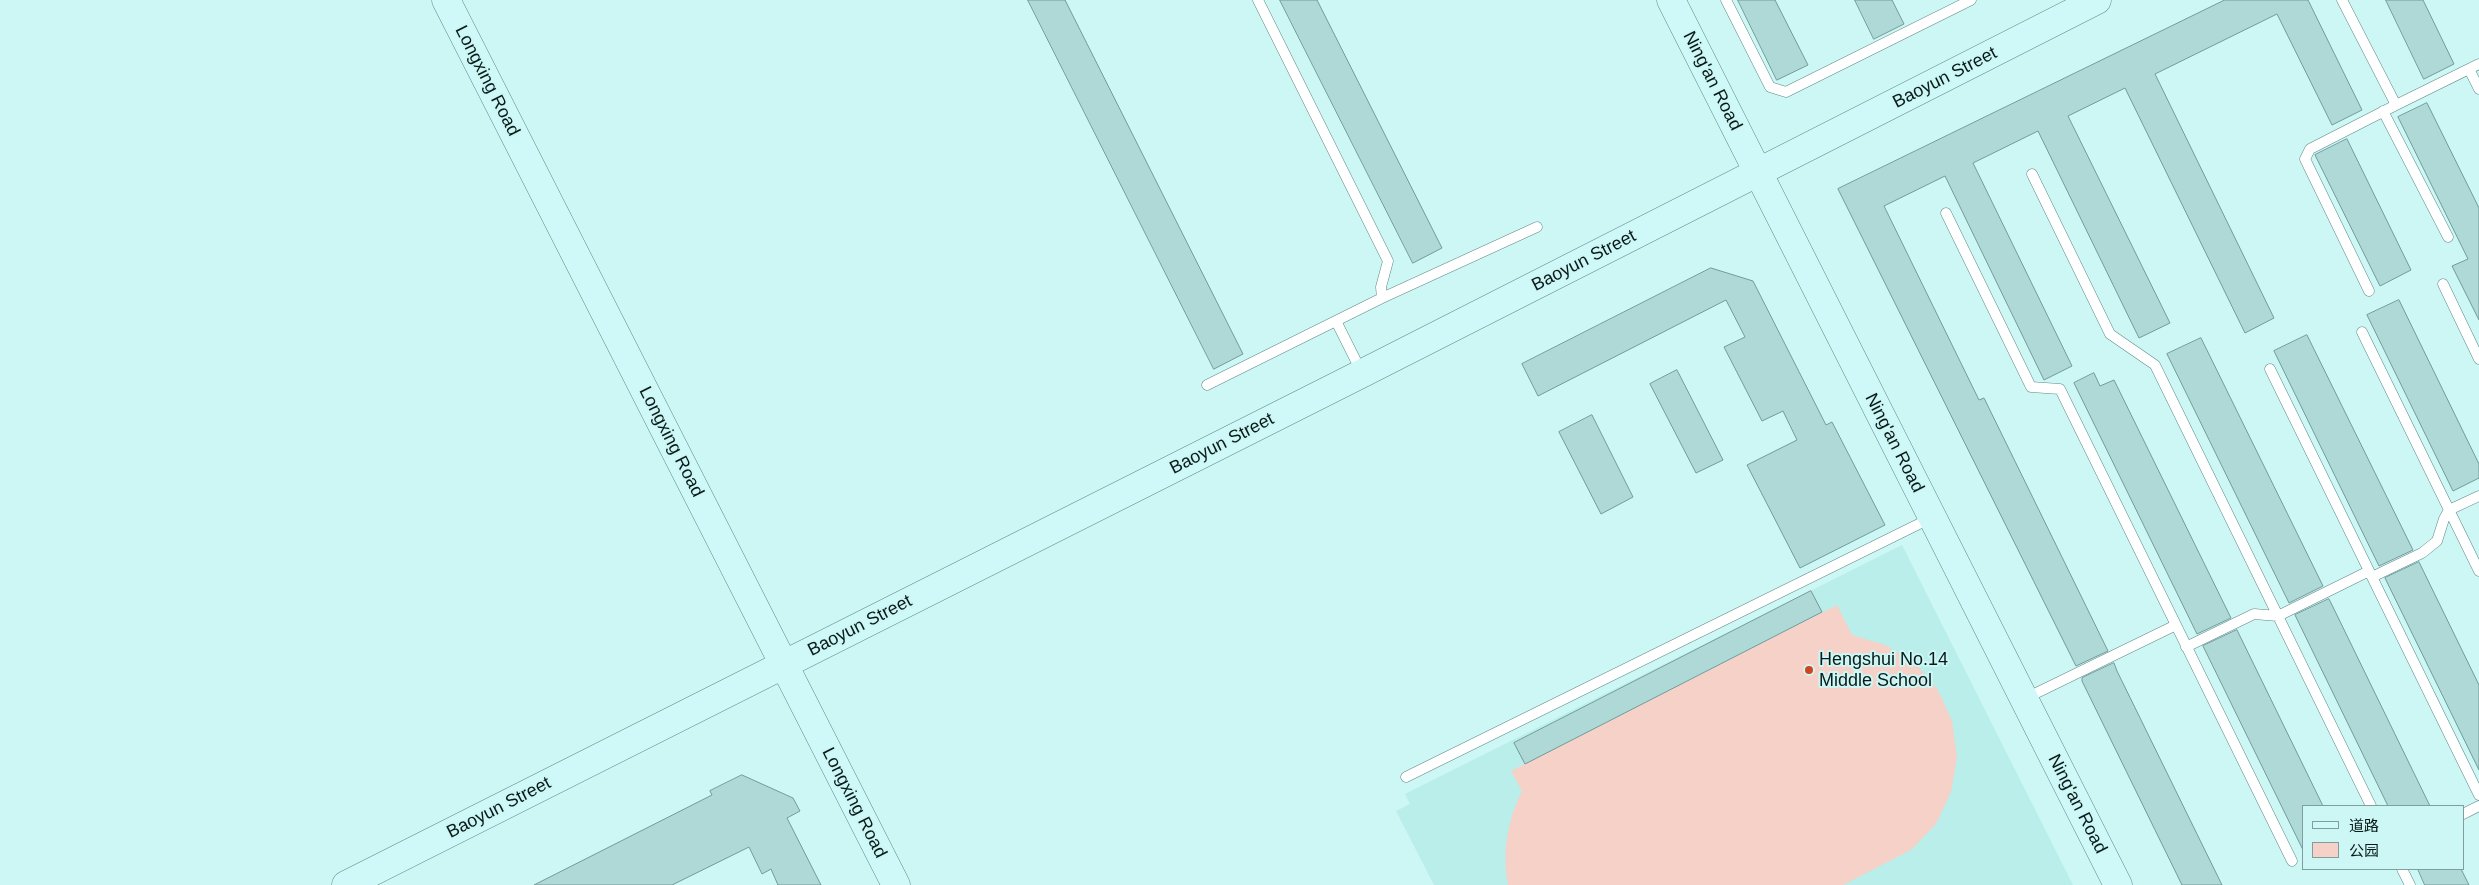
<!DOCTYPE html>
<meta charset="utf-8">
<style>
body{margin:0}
#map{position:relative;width:2479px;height:885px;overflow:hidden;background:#ccf7f5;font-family:Arial,"Noto Sans SC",sans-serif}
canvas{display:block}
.legend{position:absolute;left:2302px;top:805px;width:162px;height:65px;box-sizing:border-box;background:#ccf7f5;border:1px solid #7e9f9d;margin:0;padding:6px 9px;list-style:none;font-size:15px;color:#0a1a1a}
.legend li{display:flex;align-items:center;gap:10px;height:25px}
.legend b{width:25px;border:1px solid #7e9f9d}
</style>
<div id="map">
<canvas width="2479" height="885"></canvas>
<ul class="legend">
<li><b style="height:6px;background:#cff9f8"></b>道路</li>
<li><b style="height:14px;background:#f6d1c7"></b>公园</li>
</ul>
</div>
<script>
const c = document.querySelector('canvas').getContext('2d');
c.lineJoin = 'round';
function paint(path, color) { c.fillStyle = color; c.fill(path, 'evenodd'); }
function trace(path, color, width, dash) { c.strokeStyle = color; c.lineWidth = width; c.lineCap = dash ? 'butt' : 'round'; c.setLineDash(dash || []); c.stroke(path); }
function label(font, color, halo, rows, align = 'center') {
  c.font = font + ' Arial,sans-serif'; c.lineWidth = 4; c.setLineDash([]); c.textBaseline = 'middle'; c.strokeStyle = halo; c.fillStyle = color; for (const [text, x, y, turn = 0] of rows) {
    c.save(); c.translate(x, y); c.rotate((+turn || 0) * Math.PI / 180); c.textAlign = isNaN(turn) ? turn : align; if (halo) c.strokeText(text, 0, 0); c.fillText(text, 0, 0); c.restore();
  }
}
const built = new Path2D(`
 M1902 545 2073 885H1434L1396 811 1410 804 1405 794Z`);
const green = new Path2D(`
 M1837 605 1852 635 1885 645 1915 663 1938 690 1952 721 1957 757 1951 792 1936 824 1911 850 1843 885H1508C1502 851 1507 822 1522 791L1511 771Z`);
const building = new Path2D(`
 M1028 0H1065L1243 354 1214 369Z
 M1280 0H1317L1442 248 1413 263Z
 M1738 0H1775L1808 65 1777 80Z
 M1855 0H1892L1904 24 1874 39Z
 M2225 0H2308L2362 110 2332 125 2277 14 2155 74 2274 318 2245 333 2125 88 2068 116 2170 323 2139 338 2038 131 1973 163 2072 366 2044 380 1945 176 1884 206 1979 400 1984 398 2108 651 2076 666 1838 189Z
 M2386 0H2423L2454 64 2424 79Z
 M2427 103 2479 208V320L2452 266 2468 259 2398 117Z
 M2347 139 2411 270 2380 286 2315 155Z
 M1711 268 1753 281 1826 425 1832 422 1885 525 1800 568 1747 465 1797 440 1783 411 1762 421 1724 347 1745 337 1726 300 1538 396 1522 364Z
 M2399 300 2479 464V478L2453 491 2367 315Z
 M2307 335 2413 550 2379 566 2274 351Z
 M2201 338 2323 586 2289 603 2167 354Z
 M1677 370 1723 460 1696 473 1650 384Z
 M2094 373 2100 386 2114 380 2231 618 2197 634 2074 383Z
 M1592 415 1633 497 1601 514 1559 432Z
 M2419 562 2479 685V770L2385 578Z
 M1811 591 1822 612 1525 764 1514 743Z
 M2329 599 2332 605 2430 806H2388L2295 615Z
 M2237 630 2323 806H2303V850L2203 646Z
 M2114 663 2117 671 2222 885H2182L2082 681V678Z
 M742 775 793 798 800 811 787 818 821 885H778L771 869 762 874 749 847 672 885H534L712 795 710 791Z
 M2418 869H2461L2469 885H2425Z`);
const lane = new Path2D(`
 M1258 0 1388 261 1381 287 1382 298
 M1726 0 1770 87 1786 92 1971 0
 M2342 0 2396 105 2310 149 2305 159 2369 291
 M2469 69 2479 89
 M2396 105 2479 64
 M2383 111 2448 237
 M2032 174 2110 334 2155 365 2371 806
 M1946 213 2031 387 2060 389 2292 861
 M2443 284 2479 359
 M1336 321 1361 371
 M2362 332 2479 571
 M2270 369 2479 795
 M1207 385 1382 298 1537 227
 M2372 577 2422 553 2437 541 2444 519 2449 510 2479 496
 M2186 647 2254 614 2278 616 2369 571
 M2024 699 2176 625
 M1406 777 1931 518
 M2463 814 2479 806
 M2402 869 2410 885`);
const secondary = new Path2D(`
 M446 0 896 885
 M1671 0 2118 885
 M346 885 1357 376 2097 0`);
const markers = [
 [1809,670,5,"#cf4521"]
];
const streetNames = [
 ["Baoyun Street",1945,78,-27],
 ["Longxing Road",487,81,63],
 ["Ning'an Road",1712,81,63],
 ["Baoyun Street",1584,261,-27],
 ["Longxing Road",671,442,63],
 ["Ning'an Road",1894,443,63],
 ["Baoyun Street",1222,444,-27],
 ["Baoyun Street",860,626,-27],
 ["Longxing Road",854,803,63],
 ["Ning'an Road",2077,804,63],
 ["Baoyun Street",499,808,-27]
];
const poiNames = [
 ["Hengshui No.14",1819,660],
 ["Middle School",1819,681]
];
paint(built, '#b9eeeb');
paint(green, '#f6d1c7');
paint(building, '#afd9d7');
trace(building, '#729a98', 1);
trace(lane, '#618987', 11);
trace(secondary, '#618987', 29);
trace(lane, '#fff', 10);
trace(secondary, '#cff9f8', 28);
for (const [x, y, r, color] of markers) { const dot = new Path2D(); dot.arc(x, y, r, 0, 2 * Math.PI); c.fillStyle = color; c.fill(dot); trace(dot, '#ccf7f5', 2); }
label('18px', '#0a1a1a', '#ccf7f5', streetNames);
label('18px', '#0a1a1a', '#ccf7f5', poiNames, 'left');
</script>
